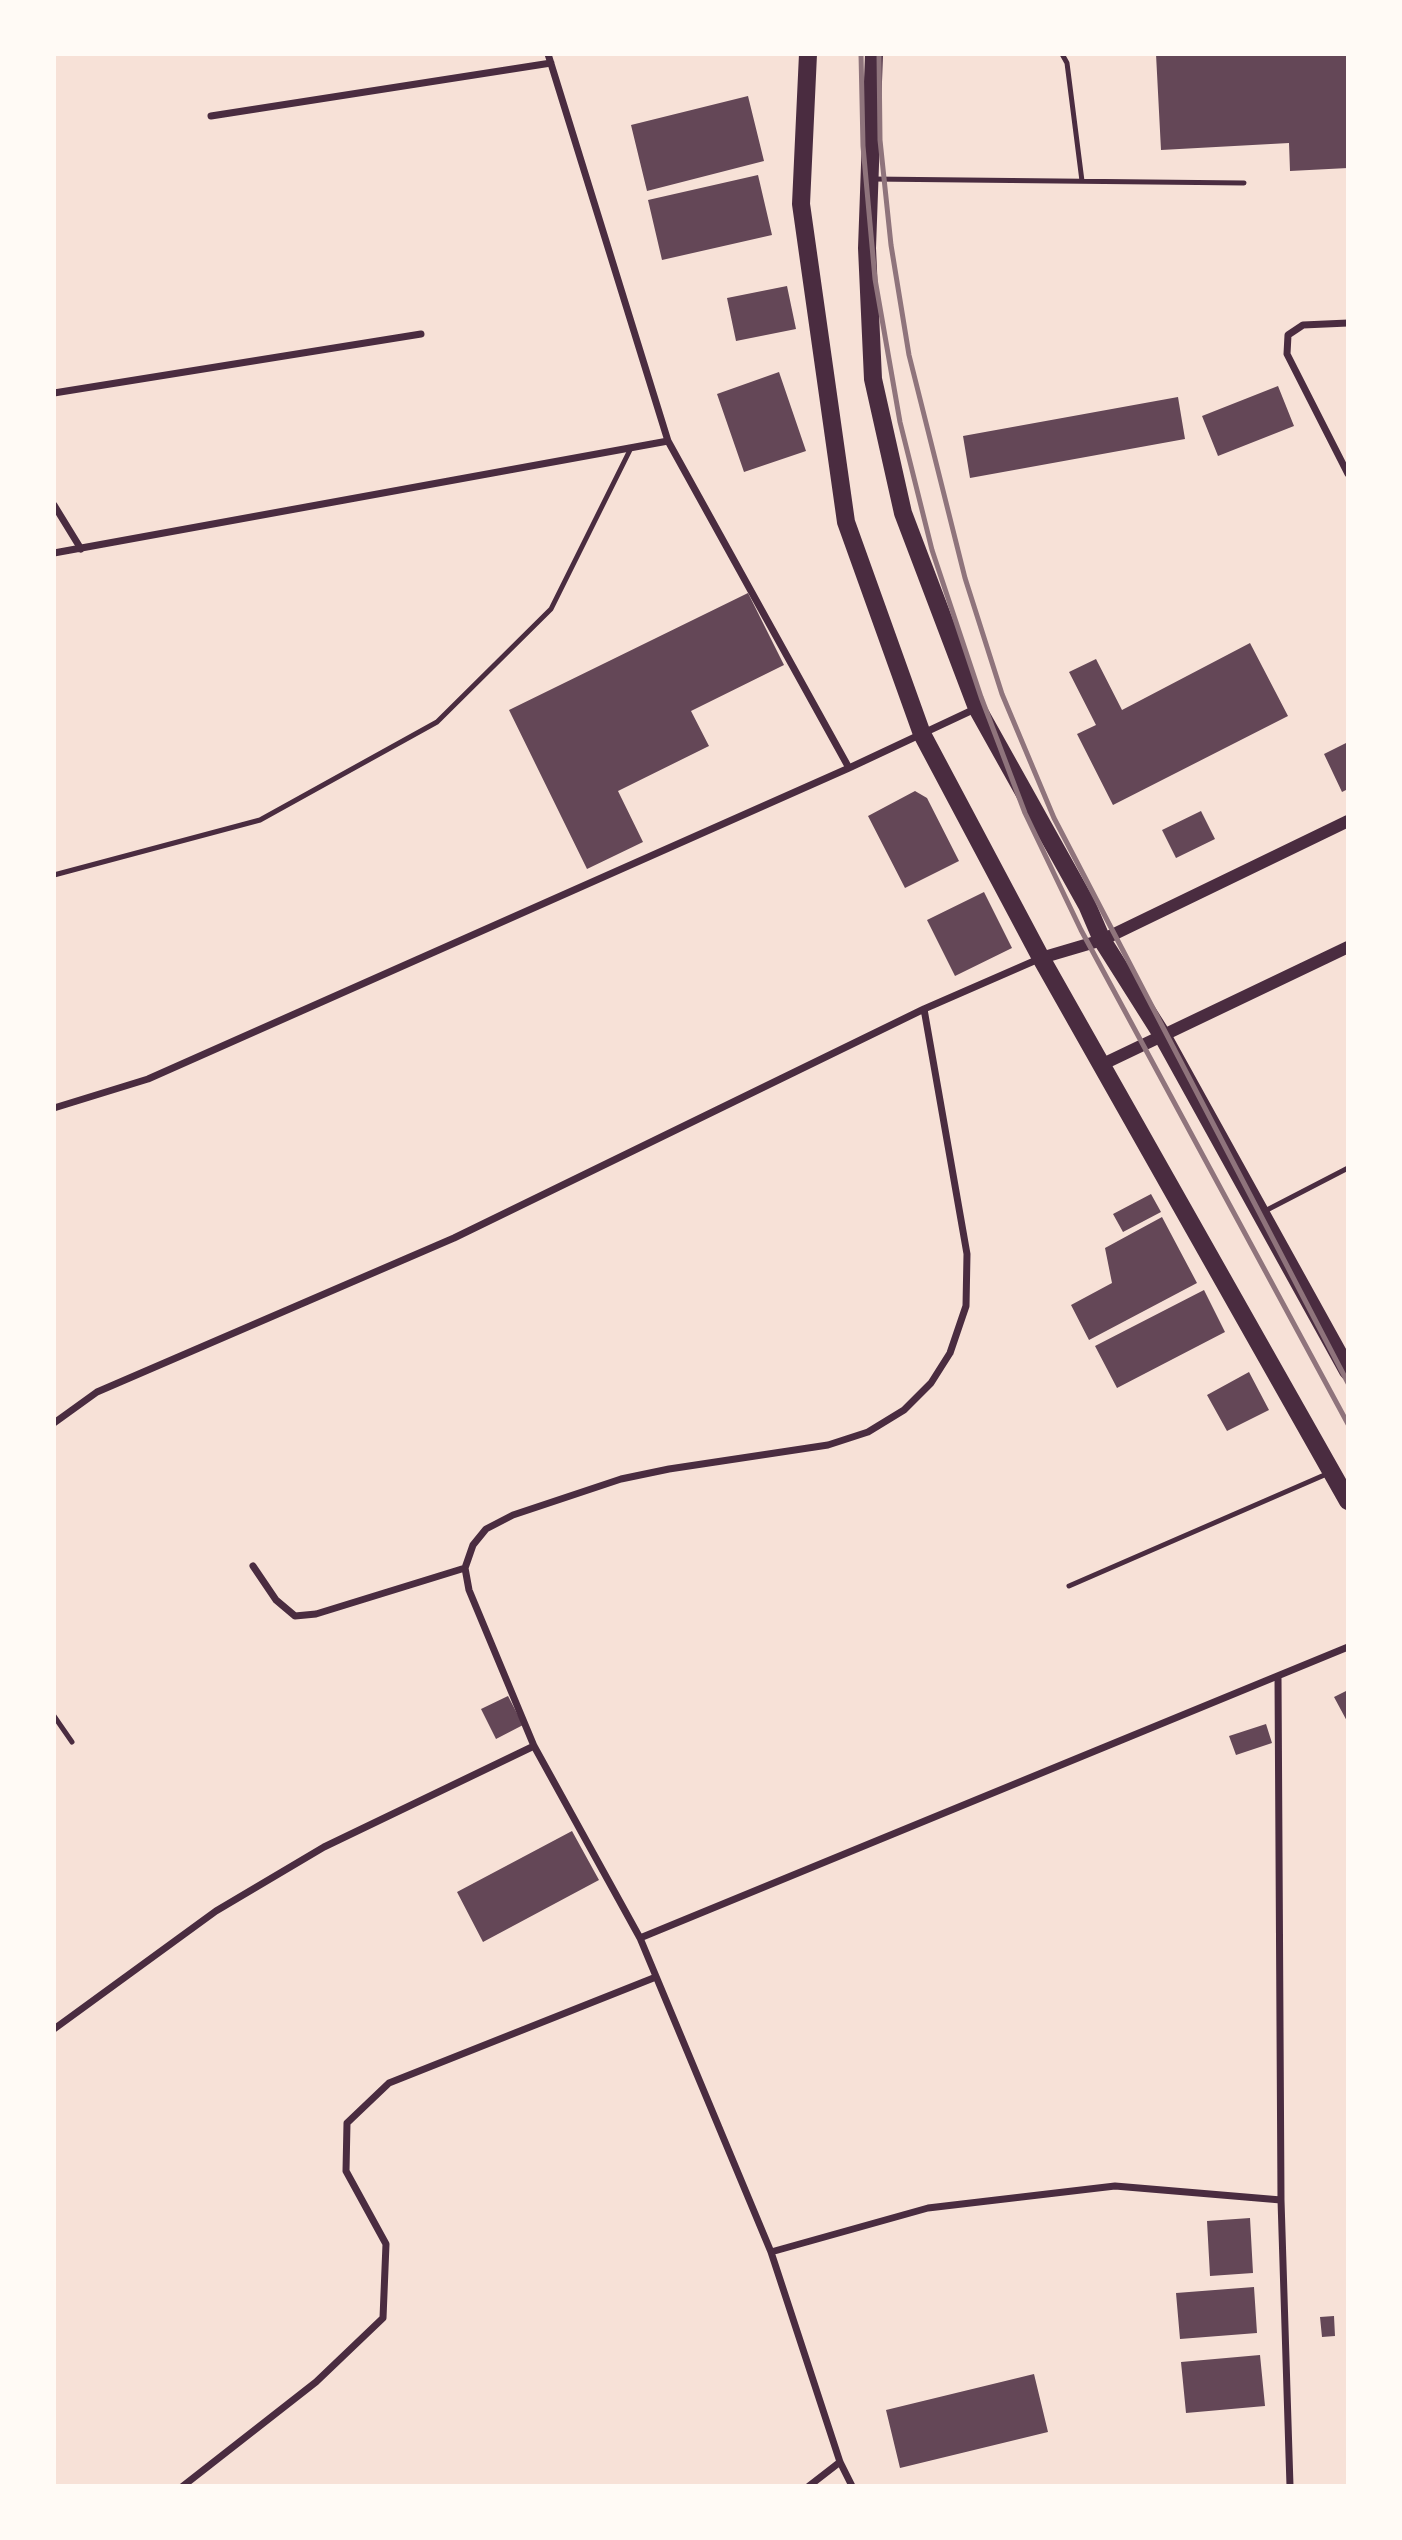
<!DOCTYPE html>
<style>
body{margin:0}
#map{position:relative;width:1402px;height:2540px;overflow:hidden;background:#f7e1d7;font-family:"Varela Round",sans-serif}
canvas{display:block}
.frame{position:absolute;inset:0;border:56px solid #fffaf5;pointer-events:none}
</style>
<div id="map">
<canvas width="1402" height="2540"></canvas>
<div class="frame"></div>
</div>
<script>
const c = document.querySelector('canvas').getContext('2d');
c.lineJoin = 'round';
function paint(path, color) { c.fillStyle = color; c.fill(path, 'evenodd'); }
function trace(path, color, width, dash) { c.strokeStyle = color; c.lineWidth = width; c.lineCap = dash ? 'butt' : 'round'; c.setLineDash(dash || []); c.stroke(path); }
const building = new Path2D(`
 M1156 54H1348V168L1290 171 1289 143 1161 150Z
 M748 96 764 161 647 191 631 125Z
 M758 175 772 235 662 260 648 200Z
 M787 286 796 329 736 341 727 298Z
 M779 372 806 451 744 472 717 394Z
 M1278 386 1294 426 1218 456 1202 416Z
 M1178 397 1185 439 970 478 963 436Z
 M748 593 784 665 691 711 709 746 618 791 643 842 587 869 509 710Z
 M1250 643 1288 716 1113 805 1077 734 1096 725 1069 672 1096 659 1122 710Z
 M1348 742V789L1342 792 1324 754Z
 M915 791 927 798 959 861 905 888 868 816Z
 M1201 811 1215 839 1176 858 1162 830Z
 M984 892 1012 948 955 976 927 920Z
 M1151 1194 1161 1212 1123 1232 1113 1214Z
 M1162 1217 1197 1283 1089 1340 1071 1305 1112 1283 1105 1248Z
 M1204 1290 1225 1332 1117 1388 1095 1346Z
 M1249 1372 1269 1410 1227 1431 1207 1395Z
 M1348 1690V1723L1334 1697Z
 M508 1696 523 1725 496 1739 481 1709Z
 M1266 1724 1272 1743 1236 1755 1229 1736Z
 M572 1831 599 1880 483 1942 457 1892Z
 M1250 2218 1253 2273 1210 2276 1207 2221Z
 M1254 2287 1257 2333 1180 2339 1176 2293Z
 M1334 2316 1335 2336 1322 2337 1320 2317Z
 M1260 2355 1265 2406 1186 2413 1181 2362Z
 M1034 2374 1048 2432 900 2468 886 2410Z`);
const service = new Path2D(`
 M1062 54 1067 63 1082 181
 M872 179 1244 183
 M54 875 260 820 437 722 551 609 631 448
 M1263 1212 1348 1168
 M1069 1586 1329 1473
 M54 1716 72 1742`);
const minor = new Path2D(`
 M548 54 668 441 849 768
 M211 116 551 63
 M1348 323 1303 325 1288 335 1287 354 1348 474
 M54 393 421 334
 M54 505 81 549
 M54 553 668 441
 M54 1108 148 1079 849 768 977 708
 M54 1423 97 1392 454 1238 924 1009 1041 958
 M253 1566 276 1600 295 1616 316 1614 465 1568
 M1278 1677 1281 2200 1290 2486
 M640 1938 1348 1647
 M54 2029 216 1911 324 1847 534 1746
 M771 2252 928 2208 1115 2186 1281 2200
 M183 2486 316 2382 383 2318 386 2244 346 2171 347 2123 389 2083 656 1977
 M809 2486 840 2462
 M852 2486 840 2462 771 2252 640 1938 534 1746 469 1590 465 1568 473 1545 486 1529 513 1515 621 1479 669 1469 828 1445 868 1432 904 1410 931 1383 950 1353 966 1306 967 1254 924 1009`);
const tertiary = new Path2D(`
 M1041 958 1102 940 1348 821
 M1101 1065 1348 947`);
const primary = new Path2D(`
 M808 54 801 204 846 522 922 734 1041 958 1348 1501
 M874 54 867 248 873 379 903 513 977 708 1087 905 1102 940 1162 1035 1348 1371`);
const rail = new Path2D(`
 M861 54 863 146 875 279 900 422 932 550 981 697 1025 813 1081 930 1348 1424
 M879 54 880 140 891 245 909 355 965 578 1002 694 1054 818 1348 1383`);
paint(building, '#644757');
trace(service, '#4a2c40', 5);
trace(minor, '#4a2c40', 7);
trace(tertiary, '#4a2c40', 12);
trace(primary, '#4a2c40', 18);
trace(rail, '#8f747c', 5);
</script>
